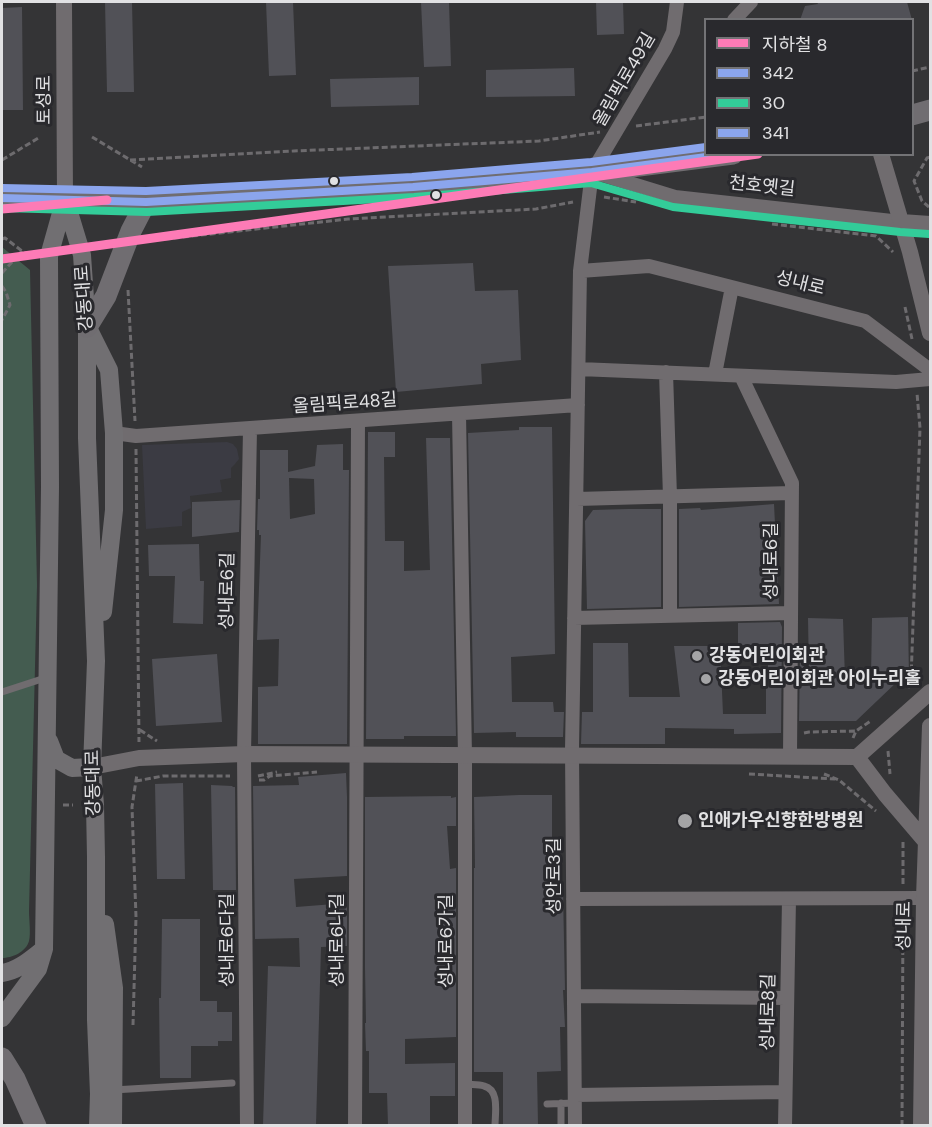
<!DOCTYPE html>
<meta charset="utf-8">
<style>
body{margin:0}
#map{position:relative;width:932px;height:1127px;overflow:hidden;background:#343436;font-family:"DM Sans","Noto Sans KR",sans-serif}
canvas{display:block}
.frame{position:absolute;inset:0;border:3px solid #e1e1e3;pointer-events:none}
.legend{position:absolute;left:704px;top:18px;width:210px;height:138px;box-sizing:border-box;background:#29292d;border:2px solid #737376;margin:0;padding:8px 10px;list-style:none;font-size:18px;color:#e1e1e3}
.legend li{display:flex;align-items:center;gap:12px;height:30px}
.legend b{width:30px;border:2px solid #737376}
</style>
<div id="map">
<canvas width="932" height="1127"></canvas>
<div class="frame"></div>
<ul class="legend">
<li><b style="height:8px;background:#fd7bb6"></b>지하철 8</li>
<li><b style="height:8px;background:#8ba5ed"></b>342</li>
<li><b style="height:8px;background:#3c9"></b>30</li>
<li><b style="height:8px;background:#8ba5ed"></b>341</li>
</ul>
</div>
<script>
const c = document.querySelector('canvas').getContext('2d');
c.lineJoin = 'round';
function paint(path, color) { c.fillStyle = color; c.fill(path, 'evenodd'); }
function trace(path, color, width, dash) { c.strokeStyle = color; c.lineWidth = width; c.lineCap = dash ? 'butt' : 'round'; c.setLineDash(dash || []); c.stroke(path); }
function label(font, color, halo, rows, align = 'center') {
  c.font = font + ' "DM Sans","Noto Sans KR",sans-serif'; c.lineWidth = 6; c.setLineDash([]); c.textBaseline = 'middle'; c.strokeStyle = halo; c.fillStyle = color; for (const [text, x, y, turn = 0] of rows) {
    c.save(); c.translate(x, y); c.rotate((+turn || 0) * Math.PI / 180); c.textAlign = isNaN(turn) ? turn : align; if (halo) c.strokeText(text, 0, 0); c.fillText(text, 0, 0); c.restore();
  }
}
const built = new Path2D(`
 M227 442 233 444 237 449 239 459 235 464 231 468V478L220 480 222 492 190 496 191 508 182 512V526L146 529 142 445Z`);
const green = new Path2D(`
 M2 247 30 270 37 585 29 911C29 919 31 934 29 941 26 952 12 958 2 958Z`);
const building = new Path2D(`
 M105 2H132L134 92H107Z
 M266 2H293L296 75 269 76Z
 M421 2H449L451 66 424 67Z
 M596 2H623L624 34 597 35Z
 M817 2H907L912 20H800L805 6 818 4Z
 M22 7 23 110H2V8Z
 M574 68 575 96 486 97V70Z
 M419 77V105L331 107 330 79Z
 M473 263 475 291 518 290 521 360 481 364 482 384 396 392 388 266Z
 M519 427H552L555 654 511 657 512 702H553L554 712H564L563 737H516V732L474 733 468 433 519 430Z
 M368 432H395V457H384L385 541H404V571L430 570 426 438H450L456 736H404V739H366Z
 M343 444V470H349L347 744H258V687L278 686 279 639 257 640 261 535H259V530H257L258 499H260V450H288V472L315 466 317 445ZM289 478 314 479 315 514 290 519Z
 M240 500 239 532 192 537V502Z
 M774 504 779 604 679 607V509L700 508 701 510Z
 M628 509H661V607L587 609 585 521 593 510Z
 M199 544 200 581H204L203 624 173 623 175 576H149L148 545Z
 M908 617 909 679H900L856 721H799L800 659 809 675 808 618 843 619 845 679 871 677 872 618Z
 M780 622 782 627 781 733 734 734V729L665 728V744H581L582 712H593V643H628L629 697H680L674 646H720L723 714H766V679H768V645H738V623Z
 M217 654 222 722 156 726 152 659Z
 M346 773 347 797V876L294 879 296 907 347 903V946L321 947 316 1125H263L268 966 300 967 299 938 255 939 253 786 299 785 298 777Z
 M183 783 185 879H157L155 784Z
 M211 785 232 786 233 787H235L236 890H213Z
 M519 795H552V893L563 892 565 990H563L565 1027H560L561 1071 537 1072 538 1125H503V1072H474V868H475L474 797Z
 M451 796V798L456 797V826H447L450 869 456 868V1037L405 1039V1064L455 1063V1096H430V1125H388L387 1093H369V1051H366L365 1023H366L365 968V797Z
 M162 919H200V1001H217V1012H232V1041H218V1046H191V1078H160L159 998H161Z`);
const path = new Path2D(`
 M912 71 930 67
 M636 126 706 117
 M92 137 142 167
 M2 160 40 137
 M130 160 294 151 539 141 600 132
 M604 197 636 202
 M929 207 922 201 914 181 927 158 930 157
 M772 224 876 236 893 252
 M2 239 5 238 22 251 32 256
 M147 241 348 219 536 209 573 202
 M2 273 22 251
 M2 286 6 292 10 305 2 320
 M128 290 135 421
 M905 307 912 339
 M136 449 139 742
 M908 688 911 680 920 428 917 393
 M140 730 157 741
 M804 733 809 732 856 731
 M853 738 856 731 872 720
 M888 751 890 774
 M749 774 835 779
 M824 774 839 780 876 811
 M258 776 277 772
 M259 780H264L270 776 317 772
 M136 781 163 776H230
 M63 805H73
 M903 884V839
 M133 1025 136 917 132 807 137 774
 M902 1126 903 911`);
const service = new Path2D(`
 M2 692 45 678
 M464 1084C471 1085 478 1084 484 1086 500 1090 495 1113 495 1126
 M113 1090 232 1083
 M561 1103V1126
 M547 1104 575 1103`);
const minor = new Path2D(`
 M734 20 751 2
 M600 174 675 197 901 222
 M580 271 649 266 865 321 930 370
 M579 369 896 382 930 379
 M666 372 670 497V616
 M715 374 732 287
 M741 376 792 483 790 757
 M459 414 465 756V1126
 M114 433 136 436 578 405
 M577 499 791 493
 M574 618 791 613
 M573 899 924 898
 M574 996 787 998
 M575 1095 785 1092
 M247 1126 244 754 250 429
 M355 1126 358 421
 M575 1126 572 750 580 271 592 172 665 49 673 32 677 2
 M785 1126 789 899`);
const tertiary = new Path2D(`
 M64 2 65 199
 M881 154 910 252 930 333
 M901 222 930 224
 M857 757 885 794 926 842
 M92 767 139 758 244 754 857 757 930 692
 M921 1126 924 898 930 726`);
const secondary = new Path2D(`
 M65 199 82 255 87 327V438L96 661 92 767 95 805 96 857V1020L99 1094 98 1126
 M89 330 109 370 114 433V510L103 612
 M49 741 56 759 72 768 92 767
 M105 924 114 988 113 1126
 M2 973C18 971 31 959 44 949
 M2 1018 38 969 44 949 50 487 49 256 65 199`);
const primary = new Path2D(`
 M912 115 930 110
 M2 198 146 202 413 187 592 172 733 154
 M87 327 106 296 131 231 146 202
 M2 1058 15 1079 36 1126`);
const bus1 = new Path2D(`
 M2 198 146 202 413 187 592 172 729 154`);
const bus2 = new Path2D(`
 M2 208 147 212 414 197 591 183 673 207 900 232 929 234`);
const bus3 = new Path2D(`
 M2 188 146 191 412 177 591 162 706 147`);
const metro1 = new Path2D(`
 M2 209 107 200
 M2 259 758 154`);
const markers = [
 [334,181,5,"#e1e1e3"],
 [436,195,5,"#e1e1e3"],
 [697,656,6,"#a4a4a6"],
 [706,679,6,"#a4a4a6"],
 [685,821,8,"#a4a4a6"]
];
const streetNames = [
 ["올림픽로49길",625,80,-60],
 ["토성로",45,100,-90],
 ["천호옛길",762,187,6],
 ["성내로",800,284,14],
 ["강동대로",85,298,-94],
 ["올림픽로48길",345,404,-4],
 ["성내로6길",772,561,-90],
 ["성내로6길",228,591,-89],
 ["강동대로",94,783,-91],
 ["성안로3길",555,876,-90],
 ["성내로",905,926,-89],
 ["성내로6다길",228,940,-90],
 ["성내로6나길",338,940,-90],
 ["성내로6가길",447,941,-90],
 ["성내로8길",769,1012,-89]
];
const poiNames = [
 ["강동어린이회관",709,656],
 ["강동어린이회관 아이누리홀",718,679],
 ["인애가우신향한방병원",698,821]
];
paint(built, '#3b3b43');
paint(green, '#445c50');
paint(building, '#515157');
trace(path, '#6d6b6e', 3, [6, 3]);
trace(service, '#706c6f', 7);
trace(minor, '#706c6f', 14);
trace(tertiary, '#706c6f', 16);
trace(secondary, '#716f72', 18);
trace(primary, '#706d71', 21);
trace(bus1, '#8ba5ed', 8);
trace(bus2, '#3c9', 8);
trace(bus3, '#8ba5ed', 8);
trace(metro1, '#fd7bb6', 9);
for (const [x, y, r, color] of markers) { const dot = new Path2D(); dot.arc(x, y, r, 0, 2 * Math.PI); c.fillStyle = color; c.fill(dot); trace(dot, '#29292d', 2); }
label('18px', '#e1e1e3', '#29292d', streetNames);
label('bold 18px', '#e1e1e3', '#29292d', poiNames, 'left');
</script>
